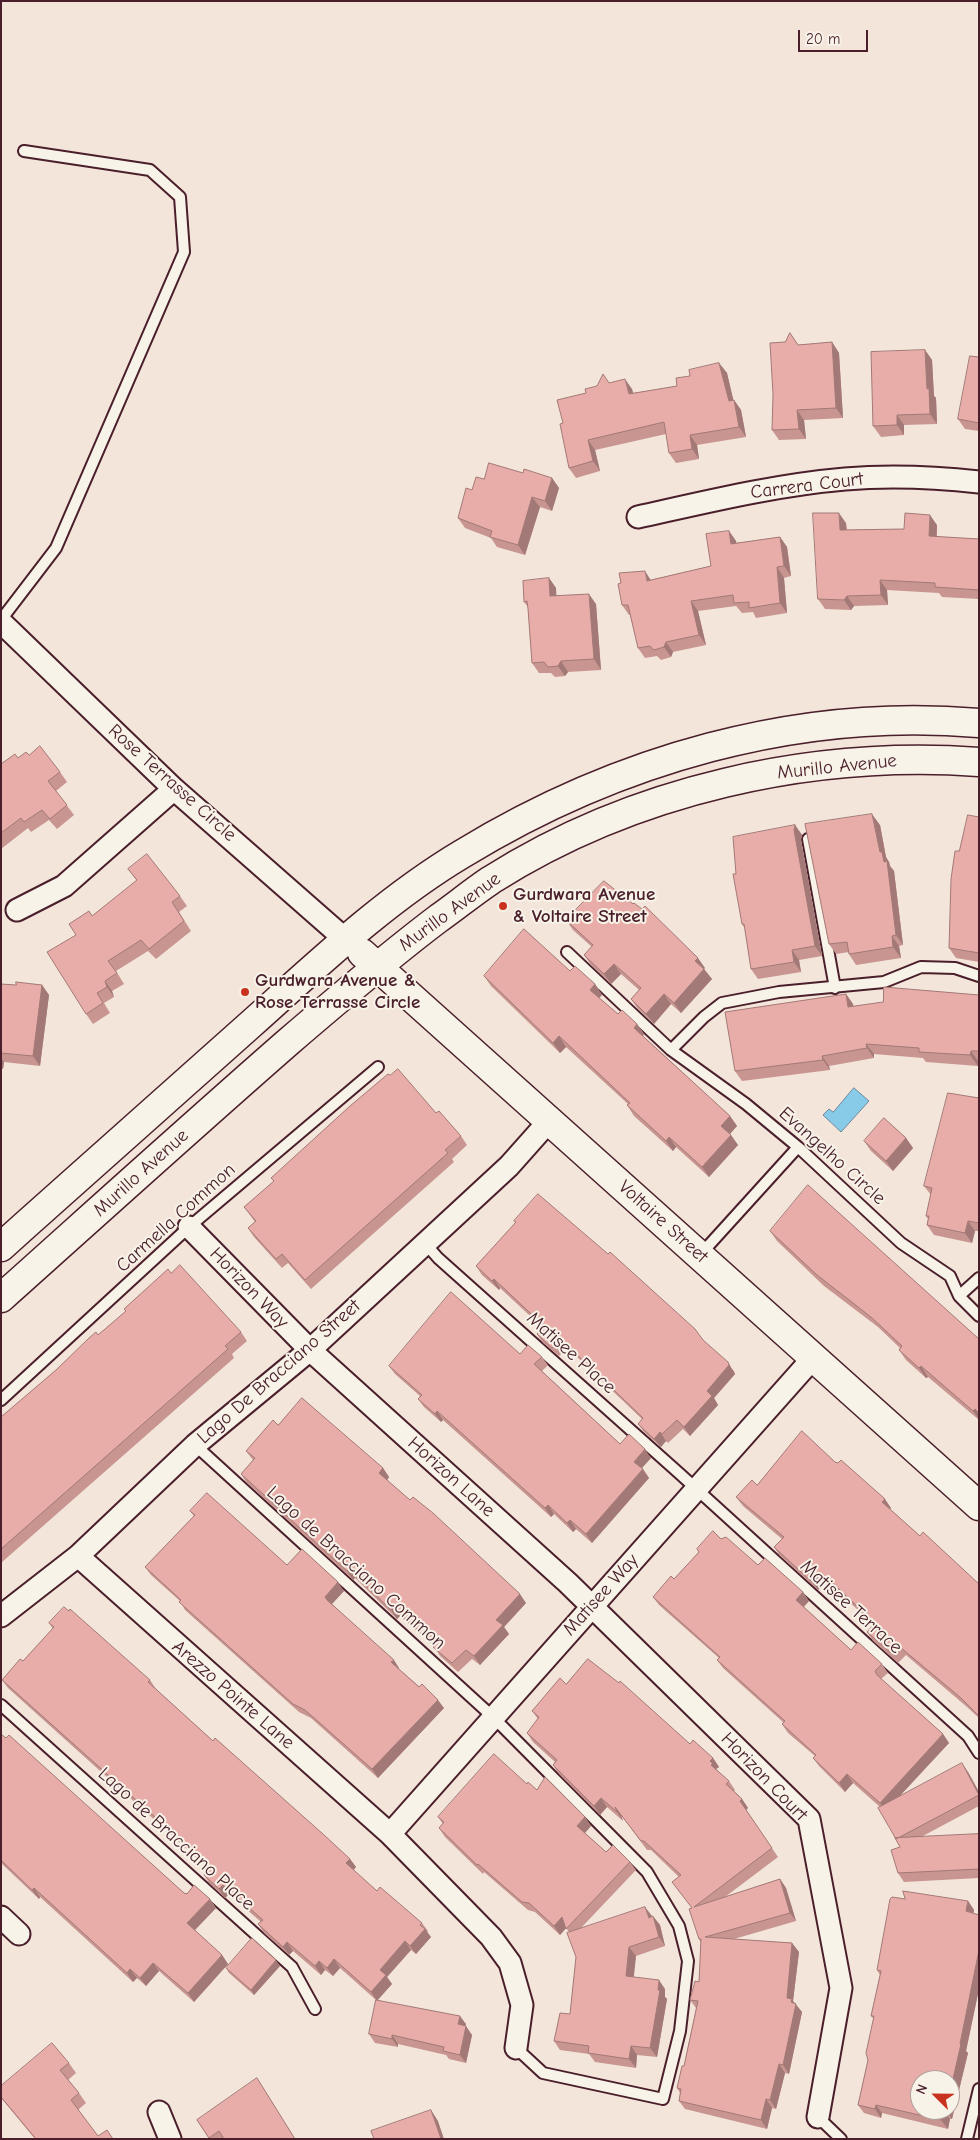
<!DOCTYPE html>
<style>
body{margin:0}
#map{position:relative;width:980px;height:2140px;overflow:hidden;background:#f4e5db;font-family:"Comic Neue",sans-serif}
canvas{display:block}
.frame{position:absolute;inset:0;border:2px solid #4a1f2b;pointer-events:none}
.north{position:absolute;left:910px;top:2070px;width:50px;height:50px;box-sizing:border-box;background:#f7f3e8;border:1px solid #b29e9c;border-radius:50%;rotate:293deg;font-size:14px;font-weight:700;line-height:20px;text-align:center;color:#4a1f2b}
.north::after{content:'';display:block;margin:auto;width:18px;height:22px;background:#c8321e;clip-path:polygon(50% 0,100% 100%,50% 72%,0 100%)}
.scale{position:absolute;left:798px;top:30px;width:70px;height:22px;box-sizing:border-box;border:2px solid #4a1f2b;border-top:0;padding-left:6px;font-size:15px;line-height:18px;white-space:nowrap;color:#4a1f2b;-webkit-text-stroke:4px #f7f3e8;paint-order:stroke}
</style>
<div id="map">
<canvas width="980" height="2140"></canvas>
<div class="frame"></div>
<div class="north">N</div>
<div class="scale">20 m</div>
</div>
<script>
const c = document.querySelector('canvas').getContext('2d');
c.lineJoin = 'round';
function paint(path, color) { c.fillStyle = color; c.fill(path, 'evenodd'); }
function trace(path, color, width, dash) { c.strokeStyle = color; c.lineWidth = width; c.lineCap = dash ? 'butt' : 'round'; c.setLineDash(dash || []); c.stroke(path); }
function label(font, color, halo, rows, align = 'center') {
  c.font = font + ' "Comic Neue",sans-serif'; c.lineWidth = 4; c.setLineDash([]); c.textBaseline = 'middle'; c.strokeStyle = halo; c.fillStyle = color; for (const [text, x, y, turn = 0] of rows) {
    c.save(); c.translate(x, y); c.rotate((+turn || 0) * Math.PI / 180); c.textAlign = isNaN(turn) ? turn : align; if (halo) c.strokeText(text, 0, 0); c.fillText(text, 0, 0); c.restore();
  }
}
const water = new Path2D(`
 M854 1088 869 1101 841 1132 823 1115 829 1109 833 1112Z`);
const lane = new Path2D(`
 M1 620 56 548 184 252 180 197 150 170 24 151
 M808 839 835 988
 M567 952 671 1050 746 1104 798 1147 901 1243 950 1276 959 1296 979 1316
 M671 1050 704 1017 722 1003 779 992 884 982 921 967 955 968 979 976
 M424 1242 438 1258 680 1474 968 1736 979 1753
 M700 1255 798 1147
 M959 1296 979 1278
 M1 1400 189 1227 378 1067
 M195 1445 493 1717 647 1872 679 1926 688 1961 680 2031 663 2099 543 2073 516 2048
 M1 1705 292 1967 315 2009
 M818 2117 841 2139
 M967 2139 979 2089`);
const street = new Path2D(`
 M638 517C706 502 775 485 845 479 890 475 934 477 979 482
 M1 622 174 789 346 940
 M17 910 64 886 174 789
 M189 1227 310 1350 568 1583 809 1819 841 1988 818 2117
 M78 1556 390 1834 491 1937 510 1963 522 2005 516 2048
 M1 1616 78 1556 195 1445 310 1350 509 1166 549 1121
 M390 1834 813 1358
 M1 1917 19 1934
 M159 2112 170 2139`);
const secondary = new Path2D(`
 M362 953 979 1506
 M1 1247C84 1172 168 1098 251 1024 318 964 385 900 462 854 616 760 798 707 979 723
 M1 1298C96 1213 191 1127 287 1043 337 1000 386 958 439 918 456 906 473 892 491 880 633 790 811 750 979 762`);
const wall = new Path2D(`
 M832 342 839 353 843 418 804 420 806 439 779 440 772 430 798 345Z
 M925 350 932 360 934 396 936 398 937 424 904 425V435L881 437 873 426Z
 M979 357V431L965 429 958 419Z
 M719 363 727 373 733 400H734L741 410 746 437 697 445 699 459 676 463 669 453 666 434 595 450 600 471 576 478 569 468 563 423 586 393 609 383 632 389 633 393 677 386 690 376Z
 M523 473 552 478 559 488 552 511 540 507 525 555 497 547 491 538 465 528 458 518 472 490 484 479Z
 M846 523 847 530 904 529 937 525V537L979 539V599L942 597 939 593 887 590 888 605 854 606 851 610 825 609 818 599Z
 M729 531 736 541V543L780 537 787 547 791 576 784 578 787 613 756 618 753 612 742 613 736 606 698 611 706 645 673 652 671 657 661 660 657 656 645 658 638 648 630 615H629L622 605 621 583 650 580 711 566Z
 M549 578 556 588V596L596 604 601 670 568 672 565 676 555 677 551 673H539L532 663 528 607 524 602Z
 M29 755 60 772 67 782 56 791 74 815 57 829 49 820 31 832 28 828 1 849V764Z
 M979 817V962L956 958 949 948 959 851Z
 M795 825 802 835 801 840 822 956 799 960 801 972 758 979 751 969 745 929 742 924 736 874Z
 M880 825 886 857 889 862 890 866 894 871 903 945 899 946 901 958 856 965 849 954V952L836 954 829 944Z
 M128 869 180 896 187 906 179 912 191 931 156 959 148 951 116 971 124 984 112 991 114 997 104 1003 110 1013 93 1024 86 1014 76 935 92 916 137 881Z
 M566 920 705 968 704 969 712 979 681 1013 671 1004 654 1024 638 1009 631 999 639 990 621 974 611 984 591 965 584 955 592 947 573 930Z
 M570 971 595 984 602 995 599 998 618 1014 637 1024 644 1034 643 1036 730 1116 737 1126 730 1134 738 1145 709 1177 676 1147 673 1151 634 1116 627 1105 628 1104 566 1047 560 1053 491 986 484 976Z
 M1 984 16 985H42L49 995 40 1066 4 1062 3 1069H1Z
 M846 994 853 1004V1006L979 995V1061H978V1066L926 1062 923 1058 874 1054V1058L829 1066 830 1070 742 1081 735 1071Z
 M979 1098V1231H975L972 1243 934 1235 927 1225 928 1219 926 1216 931 1195 924 1186Z
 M436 1113 461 1136 467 1145 452 1159 454 1162 311 1289 288 1263 282 1268 254 1237 248 1228 255 1222 244 1207 273 1182Z
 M906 1138 913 1148 893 1171 871 1151 864 1141Z
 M514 1221 703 1340 734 1371 735 1374 714 1398 718 1405 690 1436 683 1429 668 1443 666 1441 661 1447 644 1432 638 1424 642 1419 576 1356 566 1350 559 1356 543 1343 537 1334 543 1328 500 1288 499 1290 482 1275 476 1266 516 1223Z
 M770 1231 979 1339V1420L928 1377 926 1378 906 1360 899 1350 900 1348 878 1327 824 1286 777 1241Z
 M171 1273 241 1332 247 1341 232 1354 234 1358 1 1563V1417Z
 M520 1354 542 1357 548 1365 542 1371 620 1444 651 1458 642 1468 649 1478 592 1543 576 1529 573 1532 554 1514 551 1517 443 1420 441 1422 424 1407 418 1399 420 1396 395 1374 389 1366Z
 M278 1425 383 1468 389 1477 387 1480 526 1603 504 1627 509 1634 480 1665 472 1659 458 1672 440 1656 434 1646 400 1616 397 1619 355 1578 353 1580 247 1483 241 1474 253 1460 246 1451Z
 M835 1462 891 1508 890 1509 920 1536 979 1584V1718L967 1707 906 1655 898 1663 873 1641 867 1632 874 1625 829 1583 826 1582 818 1590 780 1556 774 1547 782 1539 743 1506 736 1497 757 1485Z
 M190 1511 287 1565 344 1591 332 1604 399 1668V1669L444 1708 378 1778 311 1718 299 1712 185 1610 180 1601 151 1575 145 1567 194 1516Z
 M721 1539 758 1565 803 1592 809 1601 804 1607 851 1650 882 1664 888 1673 881 1679 943 1734 949 1743 899 1796 968 1772 979 1792V1806L921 1837 979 1834V1878L904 1882 898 1873 900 1847 880 1807 853 1783 845 1792 819 1766 813 1758 815 1756 788 1733 782 1724 784 1723 723 1668 717 1660 719 1658 659 1605 653 1597 674 1579 699 1552 697 1549Z
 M49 1623 150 1680 156 1689 213 1741 350 1859 356 1867 353 1870 377 1891 422 1923 428 1931 427 1932 431 1937 416 1954 411 1950 387 1977 392 1984 377 2000 466 2024 465 2026 472 2035 466 2063 449 2059 446 2055 398 2044V2047L375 2043 369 2034 376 2000 340 1968 333 1976 325 1970 321 1975 293 1951 289 1955 264 1933 258 1924 261 1922 229 1894 225 1898 210 1884 204 1875 209 1869 8 1688 2 1680 23 1661 53 1629Z
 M566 1684 690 1744 713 1758 719 1767 716 1769 729 1781 735 1790 734 1791 742 1799 748 1808 746 1810 778 1857 725 1897 780 1879 786 1888 796 1921 734 1939 792 1943 799 1952 793 2001 802 2012 789 2074 785 2073 776 2109 772 2108 767 2129 685 2109 679 2101 680 2093 677 2088 684 2066 696 2008 690 2000 699 1982 701 1943 699 1939 692 1908 672 1882 679 1877 651 1850H647L621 1815 623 1821 607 1807 600 1815 559 1774 553 1765 555 1762 533 1742 527 1733 538 1719 532 1711Z
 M1 1734 184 1893 210 1899 216 1908 195 1930 222 1955 228 1964 194 2002 159 1971 146 1986 137 1978 133 1982 40 1897 39 1899 1 1863Z
 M527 1784 585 1817 591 1826 585 1833 606 1852 630 1862 636 1870 581 1928 652 1916 660 1925 665 1946 636 1956 633 1977 665 1989V1997L667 1999 657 2057 637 2055 636 2068 595 2062 589 2054 560 2050 554 2041 570 2014 576 1957 569 1932 566 1928 560 1935 535 1912 528 1910 484 1872 483 1874 445 1837 439 1828 443 1824 438 1817Z
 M905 1899 968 1901 974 1910 973 1913 979 1915V1989L966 2051 968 2053 952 2119H950L948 2129 882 2113 881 2118 864 2113 858 2105 868 2060 874 2019 871 2016 880 1975 877 1970Z
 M280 1966 254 1995 229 1973 226 1968Z
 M69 2063 76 2073 68 2080 79 2093 86 2103 78 2110 98 2136 113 2139H35L1 2098V2086Z
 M264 2089 295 2139H209L197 2120Z`);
const shadedWall = new Path2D(`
 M832 342 839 353 843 418 836 408Z
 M925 350 932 360 934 396 936 398 937 424 930 414 927 389Z
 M719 363 727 373 736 411 729 401Z
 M625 379 632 389 636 404 629 394Z
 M734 400 741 410 746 437 739 427Z
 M797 410 804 420 806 439 799 429Z
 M897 415 904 425V435L897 425Z
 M690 435 697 445 699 459 692 449Z
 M588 440 595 450 600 471 593 461Z
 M552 478 559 488 552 511 545 501Z
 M532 497 540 507 525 555 518 545Z
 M839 513 846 523 847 540 840 530Z
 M930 515 937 525 936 546 929 536Z
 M729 531 736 541 738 554 731 544Z
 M780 537 787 547 791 576 784 566Z
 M777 567 784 578 787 613 780 603Z
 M645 571 652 582 647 581Z
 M549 578 556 588 557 606 550 596Z
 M880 580 887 590 888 605 881 595Z
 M589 594 596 604 601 670 594 659Z
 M847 596 854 606 851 610 844 600Z
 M691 601 698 611 706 645 699 635Z
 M666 642 673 652 671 657 664 647Z
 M561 661 568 672 565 676 558 666Z
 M872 814 880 825 886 857 889 862 890 866 894 871 903 945 896 935 884 862 880 852Z
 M795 825 802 835 801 840 822 956 815 946 794 830Z
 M892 936 899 946 901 958 893 947Z
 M792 950 799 960 801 972 794 962Z
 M698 958 705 968 702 971 695 961Z
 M614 964 621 974 611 984 604 974Z
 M704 969 712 979 681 1013 674 1003Z
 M105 981 112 991 114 997 107 987Z
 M595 984 602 995 597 1000 590 990Z
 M42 985 49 995 40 1066 33 1056Z
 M664 994 671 1004 654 1024 646 1014Z
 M846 994 853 1004 855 1017 848 1007Z
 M637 1024 644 1034 641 1039 634 1028Z
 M559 1036 566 1047 560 1053 553 1043Z
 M866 1044 874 1054V1058L867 1048Z
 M971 1051 978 1061V1066L970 1055Z
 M822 1056 829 1066 830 1070 823 1060Z
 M1 1058 4 1062 3 1069 1 1066Z
 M730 1116 737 1126 728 1136 721 1126Z
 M731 1135 738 1145 709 1177 702 1167Z
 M669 1137 676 1147 673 1151 666 1141Z
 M906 1138 913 1148 893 1171 886 1161Z
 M968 1221 975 1231 972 1243 965 1233Z
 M494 1279 500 1288 499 1290 492 1281Z
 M728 1362 735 1374 714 1398 718 1405 690 1436 684 1427 707 1391Z
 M921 1366 928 1377 926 1378 919 1368Z
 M975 1409 979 1414V1419L973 1411Z
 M437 1411 443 1420 441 1422 435 1414Z
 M660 1432 666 1441 661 1447 654 1439Z
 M645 1449 651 1458 640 1470 634 1462Z
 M383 1468 389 1477 386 1482 379 1473Z
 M643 1469 649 1478 592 1543 586 1534Z
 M885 1499 891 1508 888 1511 882 1502Z
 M548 1505 554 1514 551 1517 545 1508Z
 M570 1520 576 1529 573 1532 567 1523Z
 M349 1569 355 1578 353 1580 347 1571Z
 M820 1573 826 1582 818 1590 812 1582Z
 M338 1582 344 1591 331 1605 325 1597Z
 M803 1592 809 1601 802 1608 796 1600Z
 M520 1594 526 1603 504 1627 509 1634 480 1665 474 1656 496 1620Z
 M393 1607 400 1616 397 1619 391 1610Z
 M394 1660 399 1668 397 1671 391 1662Z
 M438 1700 444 1708 378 1778 372 1769Z
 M943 1734 949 1743 886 1811 880 1803Z
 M713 1758 719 1767 716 1769 719 1773 711 1765 710 1761Z
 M962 1763 968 1772 979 1792V1795Z
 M847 1774 853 1783 845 1792 839 1783Z
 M601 1798 607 1807 600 1815 594 1806Z
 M742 1799 748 1808 746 1810 778 1857 740 1801Z
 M615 1807 621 1815 623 1821 617 1812Z
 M585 1817 591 1826 583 1835 577 1826Z
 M350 1859 356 1867 352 1872 346 1863Z
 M780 1879 786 1888 796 1921 790 1913Z
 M223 1885 229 1894 225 1898 219 1889Z
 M34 1888 40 1897 39 1899 32 1890Z
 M210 1899 216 1908 193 1932 187 1923Z
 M968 1901 974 1910 972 1920 966 1911Z
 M645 1907 652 1916 649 1918Z
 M653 1916 660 1925 665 1946 659 1937Z
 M562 1917 568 1926 560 1935 554 1926Z
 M425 1929 431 1937 416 1954 410 1946Z
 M405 1941 411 1950 387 1977 392 1984 377 2001 371 1992 380 1970Z
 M287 1942 293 1951 289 1955 283 1947Z
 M792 1943 799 1952 793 2001 802 2012 789 2074 783 2065 787 1998Z
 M629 1947 636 1956 633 1985 626 1976Z
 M979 1950V1989L966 2051 968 2053 952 2119 946 2110H950V2092Z
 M222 1955 228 1964 194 2002 188 1993Z
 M334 1959 340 1968 333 1976 327 1968Z
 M276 1960 280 1966 254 1995 251 1990Z
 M319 1961 325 1970 321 1975 315 1966Z
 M153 1963 159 1971 146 1986 140 1978Z
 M130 1969 137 1978 133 1982 127 1973Z
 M659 1980 665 1989V1997L667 1999 657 2057 650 2048Z
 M460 2016 466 2024 464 2033 458 2024Z
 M466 2026 472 2035 466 2063 460 2055Z
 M392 2035 398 2044V2047L392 2039Z
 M631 2046 637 2055 636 2068 629 2059Z
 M779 2064 785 2073 776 2109 770 2100Z
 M766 2099 772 2108 767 2129 761 2120Z
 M876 2105 882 2113 881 2118 875 2109Z
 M431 2110 438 2121 444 2139H441Z
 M944 2110 950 2119 948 2129 941 2120Z`);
const building = new Path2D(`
 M790 333 798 345 832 342 836 408 797 410 799 429 772 430 773 394 770 343 785 342Z
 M925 350 927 389 929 388 930 414 897 415V425L873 426 871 352Z
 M970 356 979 357V423L958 419Z
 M719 363 729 401 734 400 739 427 690 435 692 449 669 453 664 422 588 440 593 461 569 468 560 424 563 423 557 400 586 393 585 389 597 386 603 374 609 383 625 379 629 394 677 386 676 378 690 376 689 370Z
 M489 463 523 473 524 469 552 478 545 501 532 497 518 545 490 537 492 531 458 518 466 488 472 490 476 477 484 479Z
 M813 513H839L840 530 904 529 905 513 930 515 929 536 979 539V590L935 587V583L880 580 881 595 847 596 844 600 818 599Z
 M729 531 731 544 780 537 784 566 777 567 780 603 749 608V602L734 603 733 595 691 601 699 635 666 642 664 647 654 650 650 646 638 648 628 605H622L618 584 621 583 619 573 645 571 647 581 711 566 706 534Z
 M549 578 550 596 589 594 594 659 561 661 558 666 548 667 544 662 532 663 528 609 527 601 524 602 523 581Z
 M40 746 60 772 48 781 67 805 50 819 42 810 24 822 21 818 1 833V764L15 754 18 758 26 752 29 755Z
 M872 814 880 852H882L884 862 887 861 896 935 892 936 893 947 849 954 847 942 829 944 805 824Z
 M968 815 979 817V953L949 948 951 879 955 851H959Z
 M795 825 794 830 815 946 792 950 794 962 751 969 744 924H742L733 874H736L733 837Z
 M147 854 180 896 172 902 184 921 149 949 141 940 108 961 117 973 105 981 107 987 97 993 103 1003 86 1014 47 952 76 935 69 924 89 911 92 916 137 880 128 869Z
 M604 881 633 904 634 903 642 909 645 906 698 958 695 961 704 969 674 1003 664 994 646 1014 631 999 641 988 614 964 604 974 584 955 593 945 566 920Z
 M524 929 570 971 575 966 595 984 590 990 618 1014 622 1010 637 1024 634 1028 730 1116 721 1126 731 1135 702 1167 669 1137 666 1141 627 1105 630 1103 559 1036 553 1043 484 976Z
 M16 982 42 985 33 1056 1 1053V984L16 985Z
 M884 987 979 995V1051H971L970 1055 919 1052V1048L866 1044 867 1048 822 1056 823 1060 735 1071 725 1012 846 994 848 1007 883 1002Z
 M398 1069 436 1113 439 1111 461 1136 445 1150 448 1153 305 1280 282 1254 276 1259 248 1228 256 1221 244 1207 274 1181 271 1178 350 1106 388 1074 390 1075Z
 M948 1093 979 1098V1223L968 1221 965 1233 927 1225 929 1216H926L932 1188 924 1186Z
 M884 1118 906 1138 886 1161 864 1141Z
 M808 1185 979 1339V1413L975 1409 973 1411 921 1366 919 1368 899 1350 902 1346 871 1317 817 1275 770 1231Z
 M538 1194 608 1254 610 1252 695 1329 703 1340 728 1362 729 1365 707 1391 712 1396 684 1427 677 1420 662 1434 660 1432 654 1439 638 1424 643 1418 570 1348 560 1341 552 1348 537 1334 544 1326 494 1279 492 1281 476 1266 516 1222 514 1221Z
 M180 1265 241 1332 225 1346 228 1349 1 1549V1417L56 1370 89 1338 96 1332 98 1335 126 1311 124 1309 168 1269 171 1273Z
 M451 1292 520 1354 528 1345 542 1357 534 1364 620 1444 629 1434 645 1449 634 1462 643 1469 586 1534 570 1520 567 1523 548 1505 545 1508 437 1411 435 1414 418 1399 422 1395 389 1366Z
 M302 1398 383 1468 379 1473 410 1500 413 1497 433 1513 520 1594 496 1620 503 1625 474 1656 466 1650 452 1663 433 1647 435 1645 393 1607 391 1610 349 1569 347 1571 241 1474 255 1458 246 1451 273 1420 278 1425Z
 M802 1431 835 1462 838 1463 841 1460 885 1499 882 1502 920 1536 923 1532 979 1584V1716L961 1698 900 1647 892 1654 867 1632 875 1623 823 1574 820 1573 812 1582 774 1547 784 1537 736 1497 752 1480 757 1485Z
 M207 1493 287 1565 302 1549 338 1582 325 1597 327 1600 394 1660 391 1662 419 1687 422 1684 438 1700 372 1769 305 1710 293 1704 179 1602 181 1600 145 1567 195 1515 190 1511Z
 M713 1531 721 1539 726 1537 758 1565 765 1558 803 1592 796 1600 851 1650 858 1642 882 1664 875 1671 877 1675 943 1734 880 1803 847 1774 839 1783 813 1758 816 1755 782 1724 785 1721 717 1660 720 1657 653 1597 671 1576 674 1579 699 1552 697 1549Z
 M64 1607 69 1611 70 1609 150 1680 148 1682 213 1741 215 1738 323 1834 350 1859 346 1863 377 1891 380 1887 422 1923 420 1925 425 1929 410 1946 405 1941 380 1970 386 1975 371 1992 334 1959 327 1968 319 1961 315 1966 287 1942 283 1947 258 1924 263 1920 223 1885 219 1889 204 1875 211 1867 2 1680 20 1659 23 1661 54 1627 49 1623Z
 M588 1659 619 1683 620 1681 690 1744 693 1740 713 1758 710 1761 713 1764 711 1765 729 1781 726 1784 742 1799 740 1801 772 1848 694 1907 780 1879 790 1913 705 1937 792 1943 787 1998 792 1999 791 2002 796 2004 783 2065 779 2064 770 2100 766 2099 761 2120 679 2101 681 2089 677 2088 682 2066H684L698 2001 690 2000 695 1981 699 1982 701 1939H699L689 1909 692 1908 672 1882 681 1875 644 1841H641L615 1807 617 1812 601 1798 594 1806 553 1765 557 1760 527 1733 539 1717 532 1711 560 1678 566 1684Z
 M1 1734 6 1738 9 1735 184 1893 187 1894 194 1885 210 1899 187 1923 222 1955 188 1993 153 1963 140 1978 130 1969 127 1973 34 1888 32 1890 1 1860Z
 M494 1754 527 1784 528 1782 537 1790 545 1777 585 1817 577 1826 606 1852 613 1845 630 1862 566 1929 562 1917 554 1926 529 1903 522 1902 478 1864 477 1865 439 1828 444 1822 438 1817Z
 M962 1763 979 1795 896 1839 878 1808Z
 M979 1834V1869L898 1873 891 1850 900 1847 895 1838Z
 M903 1891 968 1901 966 1911 979 1915V1950L960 2044H961L950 2092V2080H920V2110H944L941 2120 876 2105 875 2109 858 2105 868 2060 866 2053 874 2016H871L881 1971 877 1970 890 1899 892 1897 905 1899Z
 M645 1907 649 1918 653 1916 659 1937 629 1947 626 1976 659 1980 658 1990H660L650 2048 631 2046 629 2059 588 2053 589 2046 554 2041 560 2013 570 2014 576 1957 567 1933Z
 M252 1938 276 1960 251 1990 226 1968Z
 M376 2000 460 2016 458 2024 466 2026 460 2055 443 2051 444 2047 392 2035V2039L369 2034Z
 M52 2043 69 2063 60 2070 79 2093 71 2100 98 2136 107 2130 113 2139H36L1 2097V2086Z
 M257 2078 295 2139H224L219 2131 209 2138 197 2120Z
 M431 2110 441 2139H374L371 2131Z`);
const markers = [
 [503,906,5,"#c8321e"],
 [245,992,5,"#c8321e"]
];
const streetNames = [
 ["Carrera Court",807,486,-7],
 ["Murillo Avenue",837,767,-6],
 ["Rose Terrasse Circle",172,783,42],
 ["Murillo Avenue",450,912,-36],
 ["Evangelho Circle",832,1156,42],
 ["Murillo Avenue",141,1173,-42],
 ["Carmella Common",176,1218,-42],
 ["Voltaire Street",663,1222,42],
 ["Horizon Way",249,1288,46],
 ["Matisee Place",571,1353,42],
 ["Lago De Bracciano Street",279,1372,-41],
 ["Horizon Lane",451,1477,42],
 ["Lago de Bracciano Common",356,1568,42],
 ["Matisee Way",601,1595,-48],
 ["Matisee Terrace",851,1607,42],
 ["Arezzo Pointe Lane",233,1695,41],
 ["Horizon Court",764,1777,46],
 ["Lago de Bracciano Place",176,1839,42]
];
const poiNames = [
 ["Gurdwara Avenue",513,895],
 ["& Voltaire Street",513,917],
 ["Gurdwara Avenue &",255,981],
 ["Rose Terrasse Circle",255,1003]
];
paint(water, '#87cbe8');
trace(water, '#6f869c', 1);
trace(lane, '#4a1f2b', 14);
trace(street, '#4a1f2b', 25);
trace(secondary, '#4a1f2b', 31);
trace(lane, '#f7f3e8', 10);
trace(street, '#f7f3e8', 21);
trace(secondary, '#f7f3e8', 28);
paint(wall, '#c89591');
paint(shadedWall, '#a27976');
paint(building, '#e8ada9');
trace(building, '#a27976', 1);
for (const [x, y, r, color] of markers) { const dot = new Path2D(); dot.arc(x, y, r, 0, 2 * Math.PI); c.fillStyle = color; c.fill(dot); trace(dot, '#f7f3e8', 2); }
label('19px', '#4a1f2b', '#f7f3e8', streetNames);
label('bold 19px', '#4a1f2b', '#f7f3e8', poiNames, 'left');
</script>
